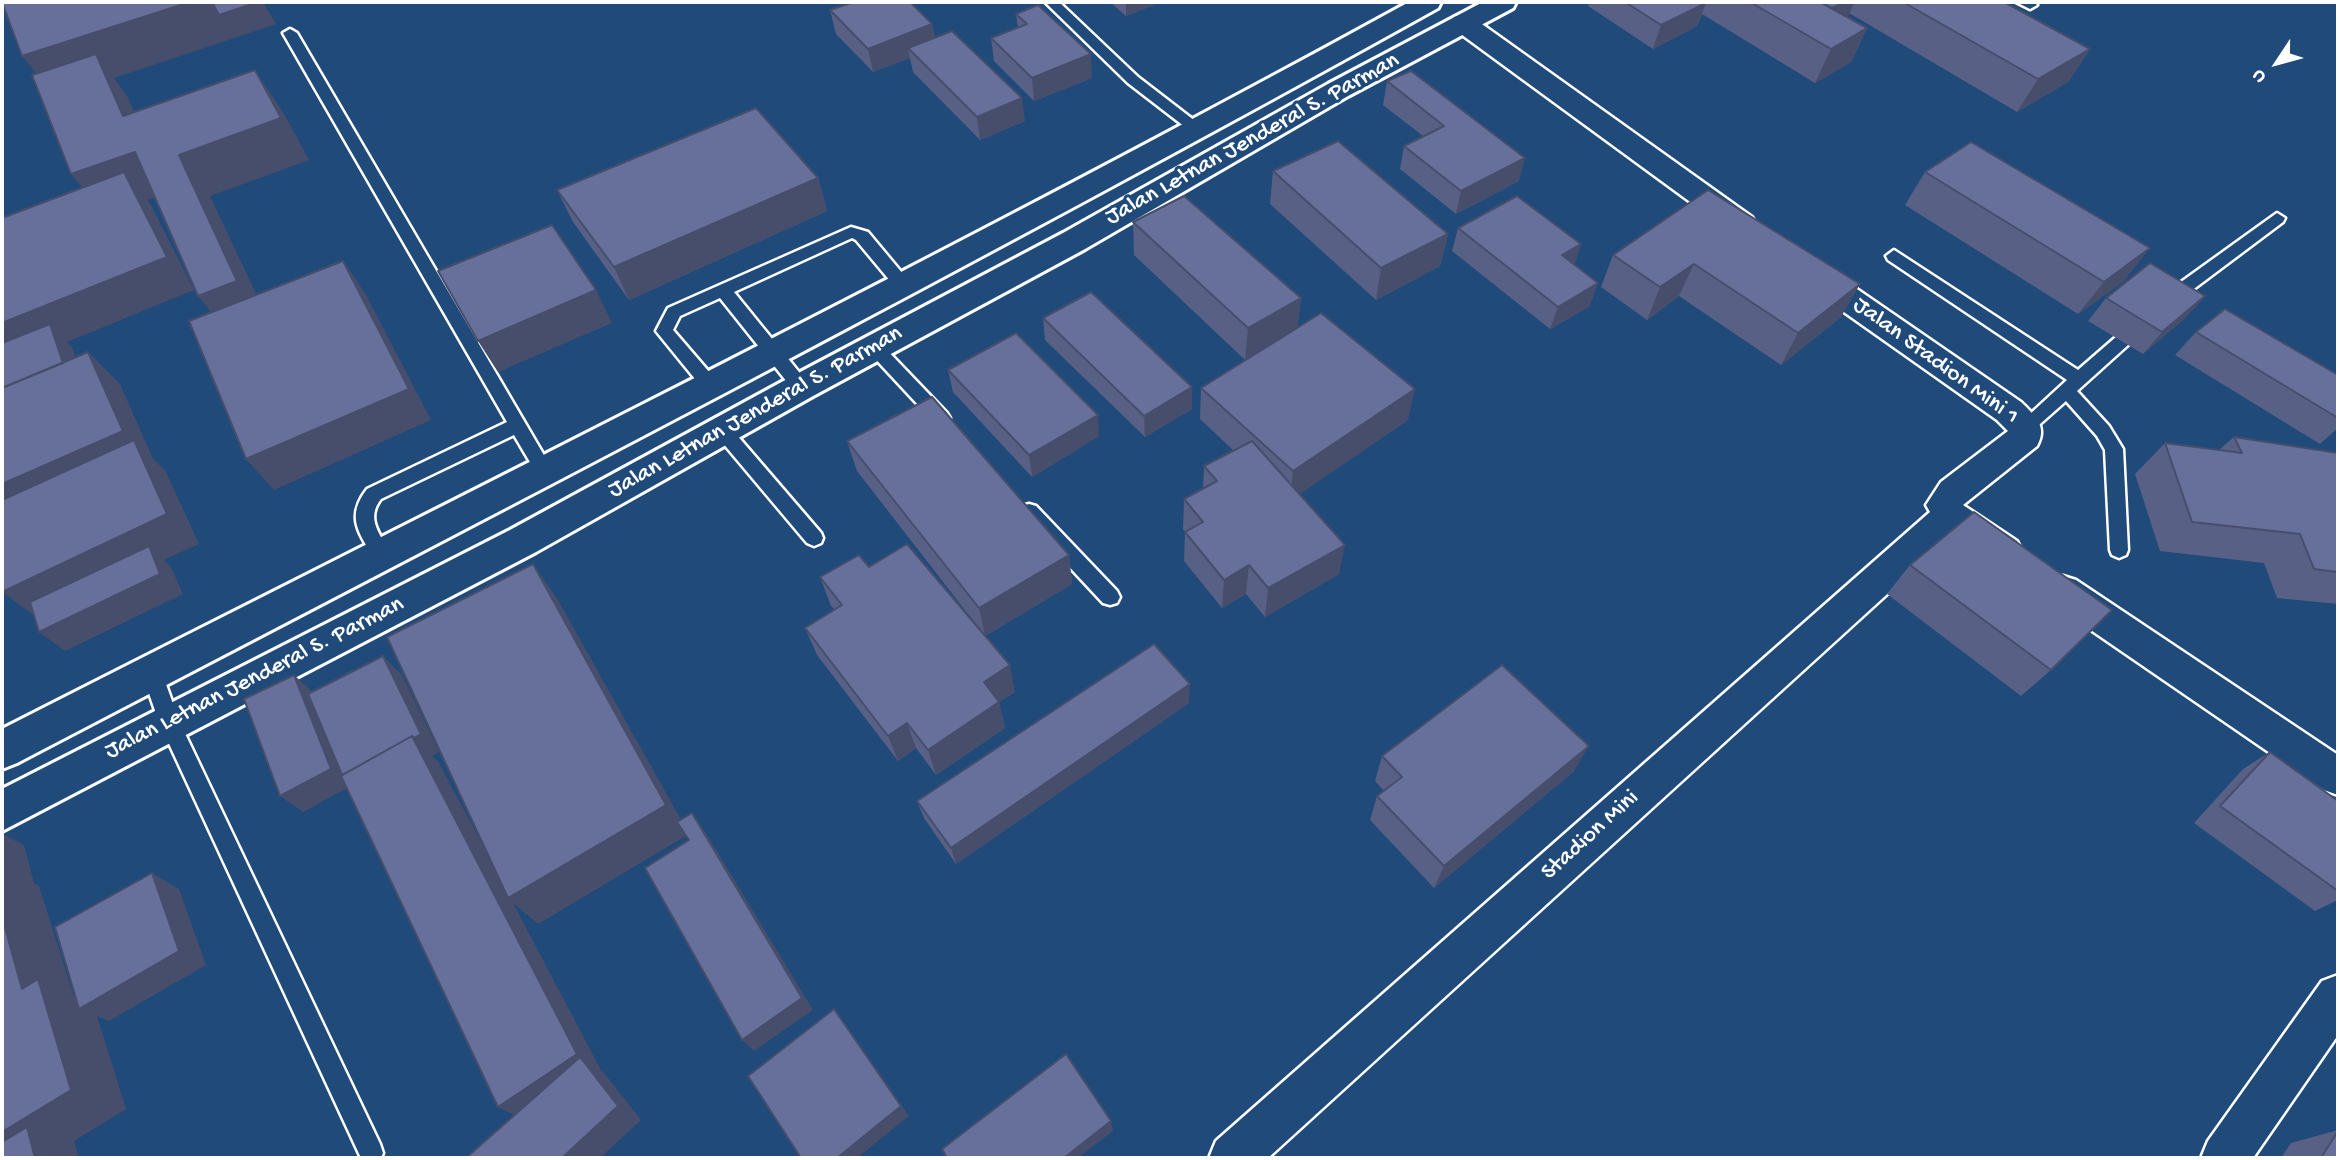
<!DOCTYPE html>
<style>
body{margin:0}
#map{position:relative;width:2340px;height:1160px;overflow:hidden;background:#1f4a7a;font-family:"Gochi Hand",sans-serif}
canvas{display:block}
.frame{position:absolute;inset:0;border:4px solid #fff;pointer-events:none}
.north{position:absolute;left:2242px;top:28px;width:70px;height:70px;-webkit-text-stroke:5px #1f4a7a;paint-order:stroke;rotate:234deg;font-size:19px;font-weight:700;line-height:28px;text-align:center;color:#fff}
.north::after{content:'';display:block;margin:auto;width:24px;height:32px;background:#fff;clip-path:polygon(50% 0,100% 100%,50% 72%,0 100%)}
</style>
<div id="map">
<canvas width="2340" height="1160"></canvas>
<div class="frame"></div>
<div class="north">U</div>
</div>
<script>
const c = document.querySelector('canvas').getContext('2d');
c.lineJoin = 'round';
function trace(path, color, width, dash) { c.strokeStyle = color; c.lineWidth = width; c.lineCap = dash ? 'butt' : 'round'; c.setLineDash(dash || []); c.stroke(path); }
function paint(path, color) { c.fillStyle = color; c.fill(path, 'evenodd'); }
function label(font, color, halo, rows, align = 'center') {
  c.font = font + ' "Gochi Hand",sans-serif'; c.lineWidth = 6; c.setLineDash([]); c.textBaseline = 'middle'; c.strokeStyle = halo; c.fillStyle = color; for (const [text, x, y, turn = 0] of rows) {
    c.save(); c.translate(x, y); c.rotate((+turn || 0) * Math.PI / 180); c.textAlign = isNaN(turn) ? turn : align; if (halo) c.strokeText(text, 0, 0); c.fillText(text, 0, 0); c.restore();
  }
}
const service = new Path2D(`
 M1045 2H1059L1138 77 1199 124 1201 127 1199 130H1189L1128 83Z
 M2016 2H2034L2037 5 2030 9Z
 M290 29 297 33 552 469 549 474H537L514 435 381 499C365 519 381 535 390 553L388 558 381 561 374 558C358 532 346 516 367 489L507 422 283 33Z
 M2277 213 2285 218 2283 222 2175 303H2163L2161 299 2163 295Z
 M851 227 868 232 908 280 910 284 908 288H896L856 240 852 238 734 292 807 382 810 387 807 392H795L720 298 680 316 673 330 716 380 719 385 716 390H704L656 331 668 308Z
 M1894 250 2078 370 2116 337H2128L2130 341 2128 345 2077 391 2109 426 2123 449 2128 550 2126 555 2119 558 2112 555 2110 550 2105 450 2097 436 2066 401 2031 432H2019L2016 427 2067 380 1888 260 1886 256Z
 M875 342 881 344 947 413 950 418 947 423H935L869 352 867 348 869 344Z
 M723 424 729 426 821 533 823 538 821 543 814 546 807 543 717 436 714 431 717 426Z
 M1029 504 1036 506 1117 591 1120 597 1117 603 1110 605 1103 603 1022 516 1020 511 1022 506Z
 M152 664 159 667 162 673 179 721 380 1144 383 1153 381 1158H361L159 722 142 673 145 667Z`);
const minor = new Path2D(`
 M1463 15 1472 17 1752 217 1756 224 1752 231 1741 234 1730 231 1454 29 1450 23 1454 17Z
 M1811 262 1822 265 2021 402C2035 416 2048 426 2037 446L1963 505 2017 541 2022 551 2017 561C1992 570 1972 548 1952 535L1268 1158H1209L1216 1141 1930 512 1926 505 1941 482 2008 431 1997 420 1800 281 1796 273 1800 265Z
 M2063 576 2076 580 2338 755V795L2324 790 2050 602 2045 591 2050 580Z
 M2338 975V1035L2253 1158H2201L2208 1141 2322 981Z`);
const tertiary = new Path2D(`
 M1409 2H1441L1438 8C969 269 492 515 17 763L2 769V729C472 490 946 256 1409 2Z
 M1483 2H1516L1513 8 1348 96 1085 249 813 396 536 552 2 831V789L510 530 789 378 1063 233 1328 84Z`);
const wall = new Path2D(`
 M1110 2H1161L1126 16Z
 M1589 2H2004L2090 49 2068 82 2017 112 1849 13 1847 17 1867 28 1851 62 1815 83 1702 14 1697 26 1653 49 1588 6Z
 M830 10 932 24 935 38 1025 121 980 140 913 72 910 58 873 72 836 34Z
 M1016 14 1092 78 1034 101 994 61 991 38 1018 28Z
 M1387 81 1519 181 1456 214 1400 169 1404 146 1423 136 1383 105Z
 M1273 171 1448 234 1440 266 1376 300 1270 204Z
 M1925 172 2124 281 2078 314 1905 205Z
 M818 178 827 211 629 300 573 222 557 190Z
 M1708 190 1841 317 1781 365 1679 296 1647 320 1601 287 1613 255Z
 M1133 222 1301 298 1297 328 1408 420 1299 494 1339 574 1265 617 1246 594 1222 608 1184 561 1185 532 1183 529 1184 499 1203 489 1204 466 1234 451 1200 419 1201 388 1245 360 1134 255Z
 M1458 228 1581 244 1574 265 1590 306 1550 329 1452 251Z
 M2205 296 2185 318 2143 354 2088 321 2106 298Z
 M1043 318 1192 409 1145 437 1045 340Z
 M2196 332 2338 375V428L2320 444 2175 355Z
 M948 370 1099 436 1032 477 953 392Z
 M2234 437 2338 453V604L2277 598 2264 563 2160 551 2135 474 2165 443 2219 450Z
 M847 441 1069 555 1072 584 985 636 857 471Z
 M1910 565 2051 670 2021 696 1887 594Z
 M869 567 1015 692 999 702 1005 728 936 775 916 748 898 761 817 655 805 628 835 610 831 606 820 577Z
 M1189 703 956 864 924 818 917 801Z
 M2270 752 2338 801V900L2315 911 2194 823 2243 769Z
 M1382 756 1574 771 1434 888 1370 820 1377 796 1384 791 1375 781Z
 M2338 1130V1158H2281L2291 1143Z`);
const shadedWall = new Path2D(`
 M190 2H263L276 24 114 78 127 96 155 157 56 97 22 56Z
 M1126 2H1161L1126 16Z
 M1845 2H1855L1847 18 1825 12Z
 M1706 3 1697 26 1653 49 1661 25Z
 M932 24 936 47 908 48 910 58 873 72 868 49Z
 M1867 28 1851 62 1815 83 1831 49Z
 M2090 49 2068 82 2017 112 2038 79Z
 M1091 54 1092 78 1034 101 1032 78Z
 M255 70 283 112 309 160 210 196 269 321 231 336 198 296 179 155Z
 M1022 98 1025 121 980 140 977 117Z
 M135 152 168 193 147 200 151 205 194 290 67 342 72 347 87 388 6 421 2 369V323L106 215 71 174Z
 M1525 158 1519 181 1456 214 1461 191Z
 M818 178 827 211 629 300 614 267Z
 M1448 234 1440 266 1376 300 1381 268Z
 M1581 244 1574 267 1562 255Z
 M2150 248 2124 281 2078 314 2104 282Z
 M343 261 365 293 431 420 274 490 246 459Z
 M1694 264 1679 296 1647 320 1660 287Z
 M1598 283 1590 306 1550 329 1558 307Z
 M1860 284 1841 317 1781 365 1798 333Z
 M596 290 612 323 498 372 478 341Z
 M2205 296 2185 318 2143 354 2162 332Z
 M1301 298 1297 330 1245 360 1248 328Z
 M88 352 120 384 153 459 165 470 199 544 164 560 171 567 183 594 65 651 39 632 40 620 2 592 27 519 2 499V484Z
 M1192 387V409L1145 437 1144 416Z
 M1415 389 1408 420 1290 501 1293 471Z
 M1098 415 1099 436 1032 477 1029 455Z
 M1345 545 1339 574 1265 617 1268 588Z
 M1069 555 1072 584 985 636 979 608Z
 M533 564 558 600 689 834 538 924 513 903 601 1070H600L604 1073 641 1120 600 1158H562L526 1121 498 1107 351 786 303 812 280 796 294 675 315 694 383 656 402 675 439 752 432 756 438 761 510 897Z
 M1249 565 1246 594 1222 608 1224 580Z
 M1010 665 1015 692 999 702 1005 728 936 775 928 750 984 682Z
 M1190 684 1189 703 956 864 951 848Z
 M907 723 916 748 898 761 888 736Z
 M1589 746 1574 771 1434 888 1444 866Z
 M692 813 704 830 813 1010 754 1051 742 1040Z
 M2 834 24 845 34 883 39 886 73 994 91 1002 152 873 179 889 206 965 109 1021 97 1016 126 1109 74 1141 79 1158H2V1132L22 989 2 917Z
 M834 1009 909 1116 857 1158H837Z
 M1111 1121 1113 1131 1078 1158H1064Z`);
const building = new Path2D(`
 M2 2H190L22 56Z
 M212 2H258L219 15Z
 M854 2H910L932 24 868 49 830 10Z
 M1625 2H1704L1706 3 1661 25Z
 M1750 2H1820L1867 28 1831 49Z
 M1820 2H1845L1832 8Z
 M1903 2H2004L2090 49 2038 79Z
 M1038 5 1091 54 1032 78 991 38 1027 24 1016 14Z
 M952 31 1022 98 977 117 908 48Z
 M96 54 123 116 255 70 281 118 179 155 237 281 198 296 135 152 71 174 32 75Z
 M1411 71 1525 158 1461 191 1404 146 1444 126 1387 81Z
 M756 108 818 178 614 267 557 190Z
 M1338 141 1448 234 1381 268 1273 171Z
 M1971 142 2150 248 2104 282 1925 172Z
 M124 172 167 257 2 323V218Z
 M1708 190 1860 284 1798 333 1694 264 1660 287 1613 255Z
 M1184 196 1301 298 1248 328 1133 222Z
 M1517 196 1581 244 1562 255 1598 283 1558 307 1458 228Z
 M552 225 596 290 478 341 438 271Z
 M343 261 409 389 246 459 189 321Z
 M2150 263 2205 296 2162 332 2106 298Z
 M1091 292 1192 387 1144 416 1043 318Z
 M2225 309 2338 375V418L2196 332Z
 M1321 313 1415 389 1293 471 1201 388Z
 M50 324 63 363 2 388V343Z
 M1016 333 1098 415 1029 455 948 370Z
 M88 352 123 431 2 484V388Z
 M932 397 1069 555 979 608 847 441Z
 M2234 437 2338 453V572L2314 569 2300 534 2192 522 2165 443 2242 453Z
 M134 440 167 514 2 592V500Z
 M1252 441 1345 545 1268 588 1249 565 1224 580 1185 532 1203 522 1184 499 1217 481 1204 466Z
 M1974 512 2112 610 2051 670 1910 565Z
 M907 544 1010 665 984 682 999 702 928 750 907 723 888 736 805 628 842 605 820 577 859 555 869 567Z
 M149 546 160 574 39 632 30 602Z
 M533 564 666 805 508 898 387 637Z
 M1154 644 1190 684 951 848 917 801Z
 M383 656 421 734 414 738 412 736 342 775 308 694Z
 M1502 665 1589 746 1444 866 1377 796 1402 777 1382 756Z
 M294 675 331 769 280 796 244 699Z
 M412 736 577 1054 498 1107 341 776Z
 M2270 752 2338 801V891L2220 806Z
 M692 813 802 998 742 1040 645 868 689 840 677 822Z
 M152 873 179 951 79 1009 55 927Z
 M2 917 22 989 38 979 71 1090 2 1132Z
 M834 1009 901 1106 837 1158H801L748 1076Z
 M1066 1054 1111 1121 1064 1158H947L942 1149Z
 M580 1057 618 1106 562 1158H466Z
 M27 1127 35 1158H2V1142Z
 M2338 1131V1158H2321Z`);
const streetNames = [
 ["Jalan Letnan Jenderal S. Parman",1253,140,-29],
 ["Jalan Stadion Mini 1",1935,362,36],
 ["Jalan Letnan Jenderal S. Parman",756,413,-29],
 ["Jalan Letnan Jenderal S. Parman",255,679,-27],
 ["Stadion Mini",1591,836,-42]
];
trace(service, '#fff', 5);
trace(minor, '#fff', 5);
trace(tertiary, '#fff', 6);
paint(service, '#1f4a7a');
paint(minor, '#1f4a7a');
paint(tertiary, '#1f4a7a');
paint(wall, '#586085');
paint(shadedWall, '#474e6c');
paint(building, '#66709b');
trace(building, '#474e6c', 2);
label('24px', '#fff', '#1f4a7a', streetNames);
</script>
